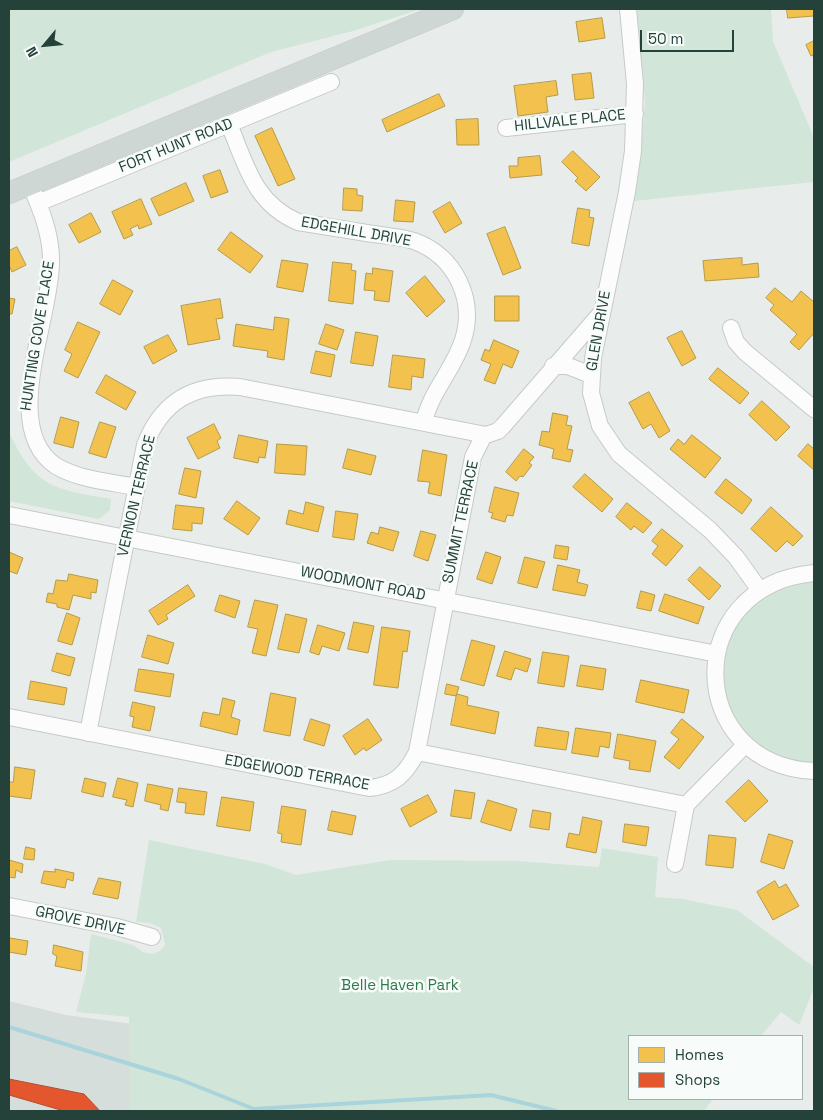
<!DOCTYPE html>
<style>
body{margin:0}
#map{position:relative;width:823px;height:1120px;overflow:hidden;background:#e8edeb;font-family:"Space Grotesk",sans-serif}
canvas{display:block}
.frame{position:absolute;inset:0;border:10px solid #24423a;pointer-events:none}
.legend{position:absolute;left:628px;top:1035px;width:175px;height:65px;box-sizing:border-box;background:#f7fbf9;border:1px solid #a3b1ad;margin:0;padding:6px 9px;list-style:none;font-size:15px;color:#24423a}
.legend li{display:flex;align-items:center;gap:10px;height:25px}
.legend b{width:25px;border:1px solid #a3b1ad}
.north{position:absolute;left:20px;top:20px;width:50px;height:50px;-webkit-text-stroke:4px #f7fbf9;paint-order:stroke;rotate:242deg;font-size:14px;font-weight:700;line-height:20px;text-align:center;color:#24423a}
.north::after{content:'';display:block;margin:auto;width:18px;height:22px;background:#24423a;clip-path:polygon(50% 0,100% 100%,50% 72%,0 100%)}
.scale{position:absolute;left:640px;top:30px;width:94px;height:22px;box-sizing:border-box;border:2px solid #24423a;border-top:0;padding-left:6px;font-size:15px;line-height:18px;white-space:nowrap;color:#24423a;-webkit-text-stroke:4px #f7fbf9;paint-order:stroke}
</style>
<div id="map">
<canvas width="823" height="1120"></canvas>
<div class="frame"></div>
<ul class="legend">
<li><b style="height:14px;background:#f2c14e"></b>Homes</li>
<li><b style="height:14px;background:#e4572e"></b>Shops</li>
</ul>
<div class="north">N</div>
<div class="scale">50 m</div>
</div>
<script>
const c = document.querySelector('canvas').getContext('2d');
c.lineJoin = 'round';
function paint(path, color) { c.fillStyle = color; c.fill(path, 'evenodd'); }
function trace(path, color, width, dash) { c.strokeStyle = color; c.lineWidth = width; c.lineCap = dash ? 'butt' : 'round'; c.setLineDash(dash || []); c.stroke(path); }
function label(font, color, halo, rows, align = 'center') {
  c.font = font + ' "Space Grotesk",sans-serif'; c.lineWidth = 5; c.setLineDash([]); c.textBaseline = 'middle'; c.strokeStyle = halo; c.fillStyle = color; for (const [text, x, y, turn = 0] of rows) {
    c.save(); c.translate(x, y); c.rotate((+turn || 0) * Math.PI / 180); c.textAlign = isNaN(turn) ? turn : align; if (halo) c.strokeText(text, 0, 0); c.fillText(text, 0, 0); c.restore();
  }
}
const built = new Path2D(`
 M9 1001 66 1015 133 1024V1111H9Z`);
const green = new Path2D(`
 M9 9H421L353 31 271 52 9 162Z
 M637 9H771L773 41 814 138V182L634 201 641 152 645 102Z
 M9 432C35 488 54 489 111 499L110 510 99 519 9 501Z
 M814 582V767C803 764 788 764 777 759 772 757 766 751 762 748 690 696 726 584 814 582Z
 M149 840 265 864 296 875 390 860 517 861 599 867 602 848 658 857 655 897 683 899 737 910 814 967V988L799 1025 781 1012 761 1036H629V1099H713L704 1111H130L129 1017 76 1012 86 974 91 934 133 945 143 952 152 954 160 951 165 945 161 928 150 923 136 922Z`);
const homes = new Path2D(`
 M787 9H814V16L788 18Z
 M602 18 605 38 579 42 576 22Z
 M814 41V55L811 56 806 45Z
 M591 73 594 98 575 100 572 75Z
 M556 81 558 95 546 97 548 112 518 116 514 86Z
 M439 94 445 106 387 132 382 120Z
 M478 119 479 145H457L456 120Z
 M272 128 295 179 278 186 255 136Z
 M573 151 600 177 586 191 575 181 578 178 562 162Z
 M540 156 542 175 510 178 509 166H518V158Z
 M220 170 228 192 211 198 203 176Z
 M186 183 194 201 159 216 151 199Z
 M344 188 357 189V195L363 196 362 211 343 210Z
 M141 199 152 224 139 229 138 225 130 229 133 235 124 239 112 212Z
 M396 200 415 202 413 222 394 221Z
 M450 202 462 223 445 233 433 212Z
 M578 208 590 210 589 217 594 218 589 246 572 243Z
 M91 213 101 232 79 243 69 225Z
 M505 227 521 268 503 275 487 234Z
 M231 232 263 256 250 273 218 250Z
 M17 247 26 265 12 272 9 265V251Z
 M742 258V265L758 263 759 277 705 281 703 261Z
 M282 260 308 264 303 292 277 287Z
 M333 262 352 264 351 270 356 271 353 304 329 301Z
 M373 268 393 271 389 302 374 300 375 291 364 290 366 273 372 274Z
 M425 276 445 301 427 317 406 293Z
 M113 280 133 291 120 315 100 304Z
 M775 288 792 302 801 291 814 302V333L799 350 790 342 797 334 770 310 774 305 766 298Z
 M495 296H519V321H495Z
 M9 298 15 299 12 314H9Z
 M220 299 223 318 216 319 220 339 188 345 181 306Z
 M275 317 289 319 284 360 267 357 268 351 233 346 236 324 273 330Z
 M78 322 100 332 78 378 64 371 72 354 65 350Z
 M326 324 344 330 337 350 319 344Z
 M682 331 696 358 682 366 667 338Z
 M356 332 378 336 373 366 351 363Z
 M168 335 177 351 153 364 144 347Z
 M494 340 519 351 512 368 503 364 495 384 484 380 491 364 481 360 485 349 489 351Z
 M316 351 335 355 331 377 311 373Z
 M393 355 425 359 423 378 412 376 411 390 389 387Z
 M718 368 749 393 740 404 709 379Z
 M106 375 136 392 126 410 96 393Z
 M649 392 670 431 659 438 651 424 643 429 629 403Z
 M762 401 790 427 776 441 749 415Z
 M553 413 568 416 566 425 572 426 567 449 573 450 570 462 552 458 554 449 539 445 542 431 549 432Z
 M61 417 79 422 73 448 54 443Z
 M100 422 116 427 106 458 89 453Z
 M214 424 221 438 217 441 220 448 198 459 187 438Z
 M239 435 268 441 265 458 259 457 258 463 234 458Z
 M692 435 721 458 705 478 670 449 678 439 684 444Z
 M277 444 307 446 305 475 275 473Z
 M808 444 814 449V470L798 456Z
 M348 449 376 456 371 475 343 468Z
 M524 449 534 457 529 463 532 465 523 477 520 476 516 481 506 472Z
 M423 450 447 455 441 496 428 493 430 482 418 481Z
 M185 468 201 471 196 498 179 494Z
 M585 474 613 499 602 512 573 487Z
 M726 479 752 500 742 514 715 493Z
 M495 487 519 493 513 516 507 515 505 522 491 518 493 513 489 512Z
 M237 501 260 518 248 535 224 519Z
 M306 502 324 507 318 532 286 524 289 510 303 514Z
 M627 503 652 523 643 533 634 526 631 530 616 517Z
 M176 505 204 508 202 524 192 523V531L173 529Z
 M771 507 803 536 793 546 787 541 776 552 751 529Z
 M336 511 358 514 354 540 333 537Z
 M380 527 399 532 393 551 367 543 371 532 378 534Z
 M662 529 683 546 666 566 652 554 658 546 652 541Z
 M421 531 436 535 428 561 414 556Z
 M556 545 569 547 567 560 554 558Z
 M9 552 23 558 17 574 9 571Z
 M486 552 501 557 492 584 477 579Z
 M525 557 545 562 537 588 518 583Z
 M558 565 580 570 577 582 588 585 585 596 553 590Z
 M700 567 721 586 709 600 688 580Z
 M69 574 98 580 96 593 91 592V599L73 595 69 610 57 607V604L46 602 48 593 53 594 56 580 67 581Z
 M188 585 195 596 166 615 168 619 158 625 149 611Z
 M641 591 655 595 651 611 637 608Z
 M665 594 704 607 698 624 659 611Z
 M220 595 240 601 235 618 215 611Z
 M255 600 278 605 266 656 252 653 258 629 248 627Z
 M67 613 80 618 72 645 58 641Z
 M286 614 307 619 299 653 278 649Z
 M354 622 374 626 368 653 348 649Z
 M318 625 345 633 339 651 322 646 319 655 310 652Z
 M382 627 410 631 407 652 403 651 398 688 374 685Z
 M148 635 174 643 168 664 142 657Z
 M472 640 495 646 484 686 461 680Z
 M505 651 531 659 527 672 515 668 511 680 497 676Z
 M543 652 569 656 564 687 538 683Z
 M57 653 75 658 70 676 52 671Z
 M581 665 606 669 603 690 577 686Z
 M139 669 174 674 170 697 135 691Z
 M641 680 689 690 684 713 636 702Z
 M31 681 67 688 64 705 28 699Z
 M447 684 459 687 456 696 445 694Z
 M271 693 296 698 290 736 264 731Z
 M457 694 468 697 467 705 499 712 495 734 451 725Z
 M223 698 235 701 231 717 240 720 237 735 200 726 203 712 219 715Z
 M133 702 155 707 150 731 132 727 134 717 130 716Z
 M311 719 330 725 324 746 304 740Z
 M368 719 382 740 366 751 364 748 355 755 343 736Z
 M682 719 704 737 679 769 664 757 679 739 671 733Z
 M538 727 569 732 566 750 535 746Z
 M576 728 611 733 609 748 600 746 598 757 572 753Z
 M618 734 656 741 650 772 629 769 630 761 614 758Z
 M15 767 35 770 31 799 9 796V782H13Z
 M85 778 106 783 103 797 82 792Z
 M118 778 138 783 133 807 125 805 127 800 113 797Z
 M749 780 768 801 745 822 726 802Z
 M148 784 173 789 168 811 160 809 161 805 145 801Z
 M179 788 207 792 204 815 185 813 186 803 177 802Z
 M455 790 475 793 471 819 451 816Z
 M428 795 437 812 410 827 401 809Z
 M222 797 254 802 250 831 217 826Z
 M488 800 517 809 511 831 481 822Z
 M282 806 306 810 301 845 281 842 282 834 278 833Z
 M533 810 551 813 549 830 530 827Z
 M332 811 356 816 352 835 328 830Z
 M583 817 602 821 596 853 566 847 569 833 579 835Z
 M625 824 649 827 646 846 623 842Z
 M769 834 793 841 784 869 761 862Z
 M709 835 736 838 733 868 706 865Z
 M26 847 35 849 34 860 24 859Z
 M9 860 23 864 22 873 16 870 15 878 9 877Z
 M55 869 74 873 73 881 67 879 65 888 41 883 44 871 55 872Z
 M99 878 121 882 118 899 93 894Z
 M775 881 779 888 786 884 799 906 773 920 757 892Z
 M10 938 28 941 26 955 9 952Z
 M54 945 83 952 81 971 55 966 57 956 53 954Z`);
const shops = new Path2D(`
 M9 1079 84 1094 100 1111H64L9 1095Z`);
const stream = new Path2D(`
 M9 1027 179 1079 254 1109 491 1095 556 1111`);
const minor = new Path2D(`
 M628 9 635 84 633 151 627 192 593 358 591 393 600 426 619 454 710 530 736 557 759 589
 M229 124C246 165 254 203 298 222 323 226 348 230 373 234 387 236 402 237 414 241 455 256 476 299 463 340 454 369 431 391 424 422
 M506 128 635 114
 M30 184C41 209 52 236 51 264 50 321 0 429 56 466 80 480 110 482 136 487
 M38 203 331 82
 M731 328 736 342 745 352 814 409
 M553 366H568L591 375
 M9 515 717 654
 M814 573C680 586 685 765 814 771
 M9 717 369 788C394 786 406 774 417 752L473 457 484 435
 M88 733 145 445C162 401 194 383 240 387L486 435 498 431 503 426 602 312
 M417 752 686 805
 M675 864 686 805 745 745
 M9 906 117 927 152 937`);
const major = new Path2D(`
 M9 193 453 9`);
const streetNames = [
 ["HILLVALE PLACE",570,121,-6],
 ["FORT HUNT ROAD",176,146,-22],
 ["EDGEHILL DRIVE",356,232,10],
 ["GLEN DRIVE",599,331,-80],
 ["HUNTING COVE PLACE",38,336,-81],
 ["VERNON TERRACE",137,496,-77],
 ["SUMMIT TERRACE",461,522,-78],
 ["WOODMONT ROAD",363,584,11],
 ["EDGEWOOD TERRACE",297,773,10],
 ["GROVE DRIVE",80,921,12]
];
const parkNames = [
 ["Belle Haven Park",400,986]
];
paint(built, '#d6dedb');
paint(green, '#d1e6d8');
paint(homes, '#f2c14e');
trace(homes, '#b49b48', 1);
paint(shops, '#e4572e');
trace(shops, '#aa5132', 1);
trace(stream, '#a9d4db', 4);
trace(minor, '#c5cac8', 18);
trace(major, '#c3ccc9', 22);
trace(minor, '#fcfcfc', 16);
trace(major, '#cfd7d5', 21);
label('15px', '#24423a', '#f7fbf9', streetNames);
label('15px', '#2d7a4b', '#f7fbf9', parkNames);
</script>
